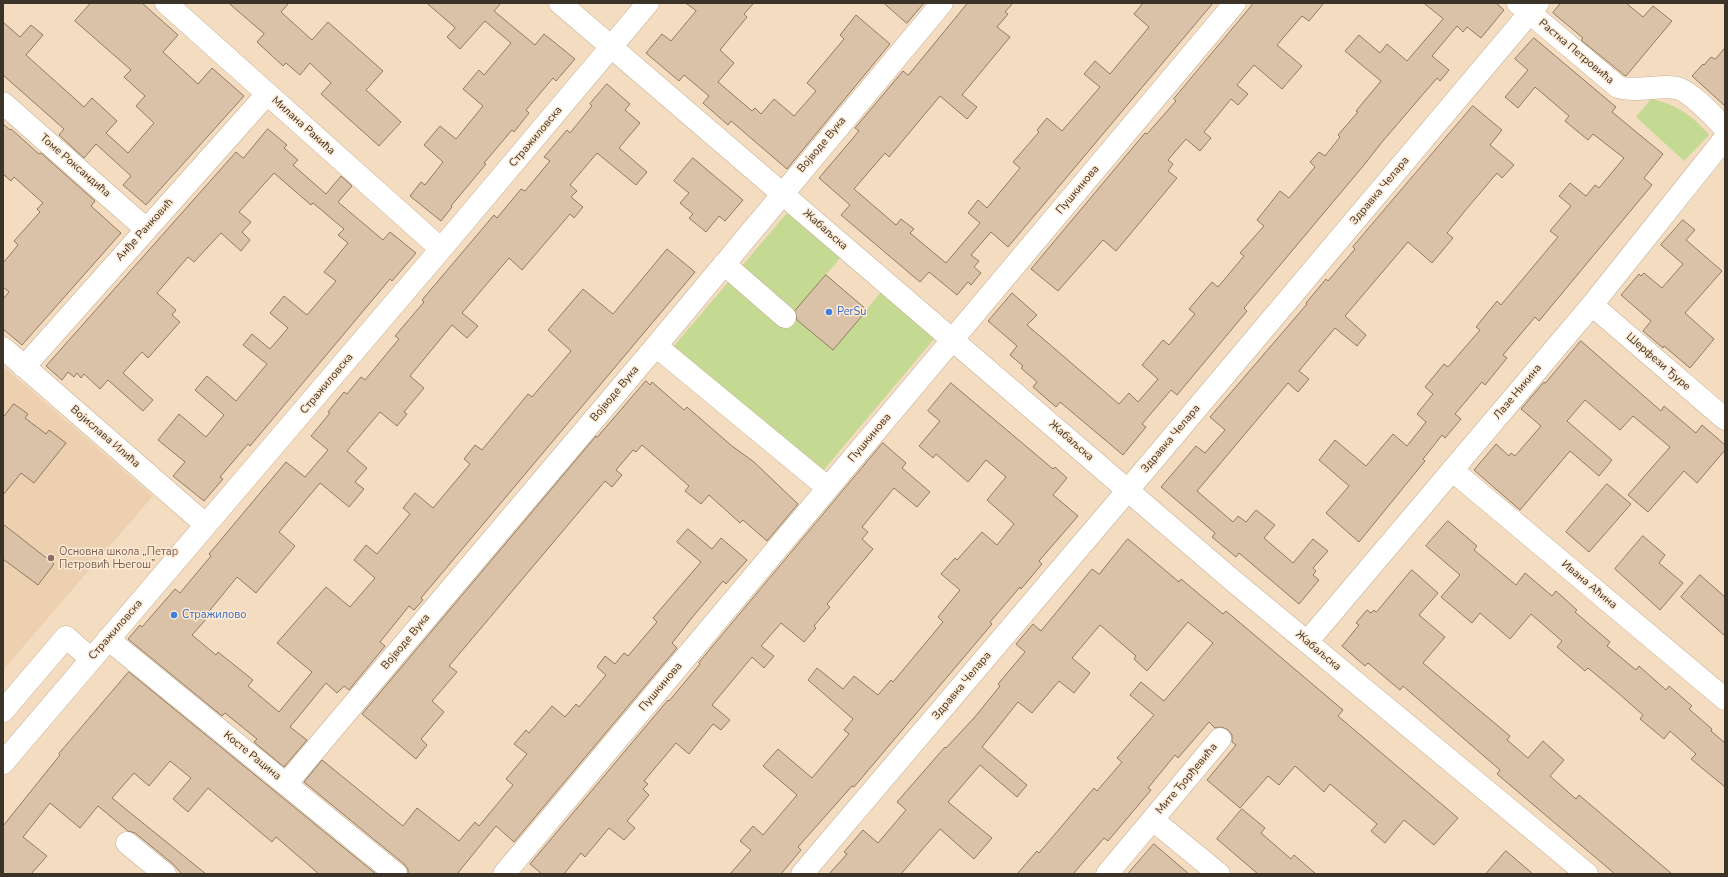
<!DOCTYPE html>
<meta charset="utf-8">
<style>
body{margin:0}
#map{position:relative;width:1728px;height:877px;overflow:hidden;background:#f4dcc1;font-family:"Nunito Sans",sans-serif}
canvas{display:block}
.frame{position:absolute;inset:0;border:4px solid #3c3328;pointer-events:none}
</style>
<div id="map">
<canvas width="1728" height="877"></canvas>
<div class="frame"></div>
</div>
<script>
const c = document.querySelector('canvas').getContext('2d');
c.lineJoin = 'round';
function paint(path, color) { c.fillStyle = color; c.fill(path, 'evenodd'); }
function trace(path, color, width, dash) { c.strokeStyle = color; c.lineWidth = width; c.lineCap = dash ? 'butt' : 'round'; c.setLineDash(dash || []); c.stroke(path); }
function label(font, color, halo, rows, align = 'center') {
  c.font = font + ' "Nunito Sans",sans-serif'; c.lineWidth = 3; c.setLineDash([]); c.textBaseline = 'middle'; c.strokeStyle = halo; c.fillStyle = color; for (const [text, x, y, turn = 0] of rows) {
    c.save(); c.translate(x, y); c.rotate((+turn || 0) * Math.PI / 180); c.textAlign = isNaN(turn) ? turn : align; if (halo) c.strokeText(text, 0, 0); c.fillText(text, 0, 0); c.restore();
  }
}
const built = new Path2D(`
 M3 366 153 496 3 670Z`);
const green = new Path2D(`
 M1651 99C1676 104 1693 116 1709 135L1684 161 1636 117Z
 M787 213 840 258 792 315 833 350 881 292 935 338 821 473 673 347Z`);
const building = new Path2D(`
 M91 3H142L178 35 163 52 198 84 212 68 244 96 146 205 123 185 131 176 96 144 84 158 59 135 64 129 3 75V22L20 37 31 25 43 35 26 55 84 107 92 98 117 121 106 133 128 153 154 123 136 106 145 96 124 77 131 70 75 21Z
 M229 3H289L281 12 312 40 328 22 383 71 366 90 401 122 379 146 321 94 331 83 310 63 300 75 286 63 283 66 257 42 264 34Z
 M427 3H501L494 11 535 45 544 34 575 59 556 81 553 78 526 110 529 113 514 132 512 130 484 163 486 164 451 206 452 207 441 221 410 196 421 182 425 185 443 162 424 145 440 126 456 139 483 106 463 89 479 70 484 75 511 43 485 21 460 49 447 37 455 28Z
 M686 3H754L744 14 747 17 720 50 734 63 718 82 752 111 755 108 761 114 774 99 794 116 816 91 807 83 844 39 840 35 856 15 890 44 787 169 731 121 728 125 703 103 709 96 684 75 679 81 646 53 662 34 671 41 696 11Z
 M884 3H924L907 23Z
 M968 3H1013L1005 12 1008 14 997 27 1010 37 962 95 977 107 967 119 940 96 889 157 885 153 854 189 896 225 901 219 914 229 910 233 946 263 980 223 968 213 978 200 987 208 1020 168 1013 162 1039 132 1037 130 1047 118 1062 131 1100 87 1084 74 1095 61 1110 74 1149 27 1134 14 1143 3H1213L1008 247 991 232 971 255 979 261 974 267 981 273 971 285 968 282 957 295 929 272 920 282 841 215 850 205 819 178 859 131 855 128 903 71 908 75Z
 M1254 3H1324L1309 21 1302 16 1277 45 1302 66 1282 89 1254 65 1237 85 1248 94 1238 105 1231 99 1204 132 1211 138 1200 151 1186 139 1168 160 1173 164 1168 171 1177 178 1116 251 1103 240 1058 291 1031 269 1145 133 1147 134 1176 101 1174 99Z
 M1424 3H1496L1504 10 1481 38 1467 27 1463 32 1457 26 1432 56 1449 70 1440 81 1437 78 1382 142 1364 165 1244 308 1247 311 1177 395 1171 390 1142 424 1146 427 1123 455 1060 402 1056 407 1033 387 1037 382 1021 368 1023 366 1010 355 1017 346 988 321 1012 293 1037 315 1027 325 1119 404 1129 393 1138 402 1158 379 1142 365 1163 340 1169 345 1195 314 1189 309 1212 282 1218 287 1244 256 1240 253 1264 226 1257 220 1280 191 1289 198 1315 167 1310 162 1319 152 1325 156 1340 137 1338 135 1358 112 1356 111 1381 81 1345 51 1359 35 1380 53 1387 44 1407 61 1443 19Z
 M1561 3H1626L1643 17 1653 6 1672 21 1626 76 1624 75 1581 40 1583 38 1553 13Z
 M1534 38 1616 107 1612 112 1663 154 1644 178 1652 185 1539 321 1535 317 1503 355 1507 358 1485 385 1482 382 1455 414 1461 419 1445 438 1442 435 1423 459 1425 461 1359 542 1326 513 1349 486 1319 460 1335 440 1366 466 1393 434 1407 446 1426 422 1417 414 1433 394 1425 387 1444 364 1448 367 1480 330 1476 327 1497 301 1501 305 1558 237 1550 231 1571 206 1559 196 1570 183 1586 196 1595 185 1599 188 1624 158 1593 134 1588 140 1565 121 1569 116 1535 87 1518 108 1505 97 1528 70 1515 59Z
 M1725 48V106L1692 76 1703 64 1704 65 1711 57 1715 59Z
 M607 84 630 104 625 110 640 123 619 148 647 172 636 185 597 153 570 185 577 191 571 197 583 207 574 218 570 214 522 270 509 258 462 313 478 326 467 338 452 325 410 376 424 388 404 412 407 414 397 426 380 412 347 451 367 468 355 482 364 489 349 507 320 483 279 532 295 546 256 593 237 577 206 615 208 617 192 635 216 655 218 652 253 680 248 686 279 712 312 672 277 643 326 587 350 607 375 578 354 560 366 545 377 554 410 514 403 508 415 493 433 508 470 464 464 459 475 445 482 450 528 394 532 397 571 351 548 330 583 289 613 314 667 249 695 272 421 598 423 600 414 610 409 606 380 642 385 646 349 690 344 686 337 693 326 683 290 727 307 740 284 767 254 742 257 739 225 713 222 716 128 639 140 625 142 627 175 589 180 593 211 556 209 554 286 462 305 477 328 450 311 436 330 413 328 412 344 392 347 394 361 377 365 380 399 339 395 336 424 302 422 300 494 215 497 218 521 189 525 191 550 161 544 157 567 130 570 133 592 106 590 104Z
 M1473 106 1502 130 1490 145 1514 165 1502 178 1497 173 1464 212 1447 233 1453 238 1432 263 1408 242 1345 316 1366 335 1357 346 1335 328 1299 371 1309 379 1298 392 1288 383 1197 491 1233 522 1238 516 1246 522 1256 510 1275 525 1264 538 1293 563 1313 539 1328 551 1313 568 1316 571 1313 575 1319 580 1299 604 1239 553 1236 557 1212 537 1215 533 1161 487 1196 446 1205 453 1225 430 1210 417 1307 304 1306 303 1326 279 1328 281 1355 249 1353 247Z
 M3 124 10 130 11 129 39 154 41 153 95 201 91 206 121 233 22 345 3 329V299L9 292 3 287V263L18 245 14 241 40 212 37 209 43 203 14 177 11 181 3 174Z
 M268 129 287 145 284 148 298 160 293 165 326 194 341 176 352 186 338 202 383 240 390 232 416 253 392 281 390 279 250 446 248 444 220 477 223 479 204 501 173 476 185 462 158 440 179 414 206 437 224 415 195 390 207 376 236 401 267 364 243 345 252 334 270 349 288 328 270 313 284 296 307 315 336 281 324 272 348 243 338 235 344 229 313 203 311 205 274 173 239 212 251 222 242 232 250 240 241 251 221 233 194 262 188 257 157 293 176 310 172 315 180 322 148 358 142 352 123 373 153 400 143 411 108 380 100 389 84 374 81 378 77 373 74 377 68 372 62 380 46 366 236 152 243 158Z
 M693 158 743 200 725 221 719 216 706 232 689 218 693 214 680 203 689 193 674 181Z
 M1683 220 1695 230 1686 240 1722 271 1685 313 1714 339 1690 368 1664 346 1663 348 1643 331 1651 321 1621 295 1639 274 1641 276 1644 273 1662 288 1683 264 1661 245Z
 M826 275 867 310 833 350 797 320 795 311Z
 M1581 341 1661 411 1664 406 1696 433 1702 425 1725 445V450L1697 483 1684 471 1648 512 1628 495 1670 447 1633 416 1620 430 1585 400 1567 421 1612 460 1599 476 1570 451 1520 510 1474 470 1496 444 1509 456 1511 453 1515 456 1541 426 1521 409 1544 382 1545 383Z
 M646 381 650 385 652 382 684 410 687 407 732 446 754 462 798 504 767 541 743 520 740 523 709 495 701 504 685 491 689 486 642 445 636 452 633 450 616 470 622 475 612 487 605 481 449 666 457 672 432 701 444 712 421 739 427 745 416 759 362 714 596 436 597 437Z
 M951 383 1053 469 1055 467 1067 478 1053 495 1078 516 1039 561 1042 564 1021 589 1020 587 990 622 992 624 854 787 852 786 798 847 801 850 781 874H730L751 850 740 841 753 826 763 835 797 795 763 766 778 749 812 778 849 734 844 730 853 719 808 680 817 668 843 689 854 676 878 695 891 680 893 682 943 622 938 617 960 590 941 574 955 558 957 560 982 532 997 545 1014 524 987 500 1006 477 986 460 968 482 936 454 933 458 919 446 940 421 928 411Z
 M14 404 28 414 25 418 46 434 49 430 66 443 34 483 21 473 3 495V418Z
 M883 443 906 463 902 468 930 492 917 507 894 488 862 527 868 532 862 539 873 549 827 604 830 607 814 626 816 628 804 642 781 623 761 646 774 656 764 668 752 657 712 705 730 720 721 730 713 724 689 754 676 743 644 781 648 784 643 789 649 795 627 821 635 828 624 840 609 828 585 857 581 853 564 874H542L530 864 668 700 669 701 700 664 699 663Z
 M1607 484 1631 504 1589 552 1566 532Z
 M1448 521 1477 546 1474 550 1516 585 1525 573 1552 596 1556 591 1577 610 1575 612 1610 642 1607 646 1636 670 1639 666 1666 690 1669 686 1692 706 1689 709 1712 729 1711 731 1725 743V787L1691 759 1696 754 1670 731 1664 739 1640 719 1643 715 1617 692 1588 668 1585 671 1557 647 1562 641 1531 614 1510 639 1480 613 1472 623 1441 597 1460 575 1426 546Z
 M3 524 54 564 38 585 3 559Z
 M688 529 712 549 721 538 747 560 726 584 723 581 695 614 672 643 677 648 514 842 496 826 457 874H408V869L404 864 304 782 322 760 403 826 417 808 459 841 475 822 479 826 513 785 506 779 527 754 514 744 526 730 529 733 552 706 565 717 576 704 579 707 606 675 597 667 605 656 615 664 624 653 628 656 657 622 653 618 701 562 677 542Z
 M1643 536 1665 555 1659 563 1683 583 1660 610 1615 569Z
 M1128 539 1179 582 1181 579 1223 614 1226 611 1258 638 1343 710 1338 716 1458 818 1434 845 1404 820 1385 843 1371 831 1377 824 1330 784 1324 792 1295 766 1279 785 1268 776 1240 808 1207 780 1236 745 1232 742V735L1228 730 1222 727 1215 728 1209 722 1178 758 1175 755 1148 788 1151 790 1108 841 1104 838 1073 874H1017L1037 851 1039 853 1094 788 1097 791 1122 762 1117 758 1154 715 1130 695 1141 682 1164 701 1213 643 1188 622 1147 671 1134 659 1136 656 1100 625 1072 658 1090 673 1074 693 1059 681 1032 713 1018 702 982 747 1027 785 1017 797 980 765 948 802 992 838 974 859 940 829 901 874H829L847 854 844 852 863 830 878 843 906 810 897 802 945 747 946 748 974 718 1000 686 998 684 1025 652 1016 644 1033 624 1041 631 1092 569 1099 574Z
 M1412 570 1438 593 1419 615 1445 637 1423 663 1510 736 1507 740 1528 758 1543 741 1564 760 1550 776 1576 799 1579 795 1672 874H1615L1497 774 1500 770 1403 686 1400 690 1368 663 1365 666 1342 646 1359 625 1356 623 1367 610 1371 613 1374 610 1376 612Z
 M1700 575 1725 597V636L1681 597Z
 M129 672 376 874H319L276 837 272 842 208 788 188 812 173 799 191 778 170 761 149 786 134 773 112 798 206 874H182L173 864 135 833 128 831 98 806 80 828 50 803 23 837 47 856 31 874H3V826L60 755 59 754Z
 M1242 809 1265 828 1261 833 1291 859 1294 855 1316 874H1258L1217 839Z
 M1154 844 1189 874H1128Z
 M1506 851 1533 874H1486Z`);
const minor = new Path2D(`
 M166 3 441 249
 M560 3 1231 579 1587 874
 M1518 3 1618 87C1638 93 1664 83 1680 89 1693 94 1714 117 1725 128
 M3 103 146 229
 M724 264 785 317
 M1592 305 1725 419
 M656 346 828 488
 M3 348 206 525
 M24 367 267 94
 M1452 470 1725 699
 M108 639 396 874
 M1307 642 1592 305 1725 138
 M3 711 66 637 91 659
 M3 763 441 249 648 3
 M286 784 656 346 942 3
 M1153 820 1219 874
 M127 843 165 874
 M504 874 1235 3
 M802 874 1128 490 1538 3
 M1107 874 1220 739`);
const markers = [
 [829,312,4,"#3f7fe0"],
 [51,558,4,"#8d6e63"],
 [174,615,4,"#3f7fe0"]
];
const streetNames = [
 ["Растка Петровића",1576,52,40],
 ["Милана Ракића",303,126,42],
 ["Стражиловска",536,137,-50],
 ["Војводе Вука",822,145,-50],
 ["Томе Роксандића",75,166,41],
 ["Пушкинова",1078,190,-50],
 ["Здравка Челара",1380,191,-50],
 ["Анђе Ранковић",145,230,-48],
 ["Жабаљска",825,230,41],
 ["Шерфези Ђуре",1658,362,41],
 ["Стражиловска",327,384,-50],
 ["Лазе Никина",1518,392,-50],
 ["Војводе Вука",615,394,-50],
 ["Војислава Илића",105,437,41],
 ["Пушкинова",870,438,-50],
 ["Здравка Челара",1171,439,-50],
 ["Жабаљска",1071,441,41],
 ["Ивана Аћина",1589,585,40],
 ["Стражиловска",116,630,-49],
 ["Војводе Вука",406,642,-50],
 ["Жабаљска",1318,651,40],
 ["Здравка Челара",962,686,-50],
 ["Пушкинова",661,687,-50],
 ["Косте Рацина",252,756,39],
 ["Мите Ђорђевића",1187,779,-50]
];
const shopNames = [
 ["PerSu",837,312],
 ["Стражилово",182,615]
];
const educationNames = [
 ["Основна школа „Петар",59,552],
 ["Петровић Његош”",59,565]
];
paint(built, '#ecd0af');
paint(green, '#c4da92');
paint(building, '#dac2a8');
trace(building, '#8f7a61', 1);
trace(minor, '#c7b096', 23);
trace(minor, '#fff', 22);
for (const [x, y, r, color] of markers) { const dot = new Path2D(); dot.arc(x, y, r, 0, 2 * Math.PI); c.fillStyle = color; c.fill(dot); trace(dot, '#feead4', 1.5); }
label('11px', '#3c3328', '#feead4', streetNames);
label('11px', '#366cbe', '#feead4', shopNames, 'left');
label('11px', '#785e54', '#feead4', educationNames, 'left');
</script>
